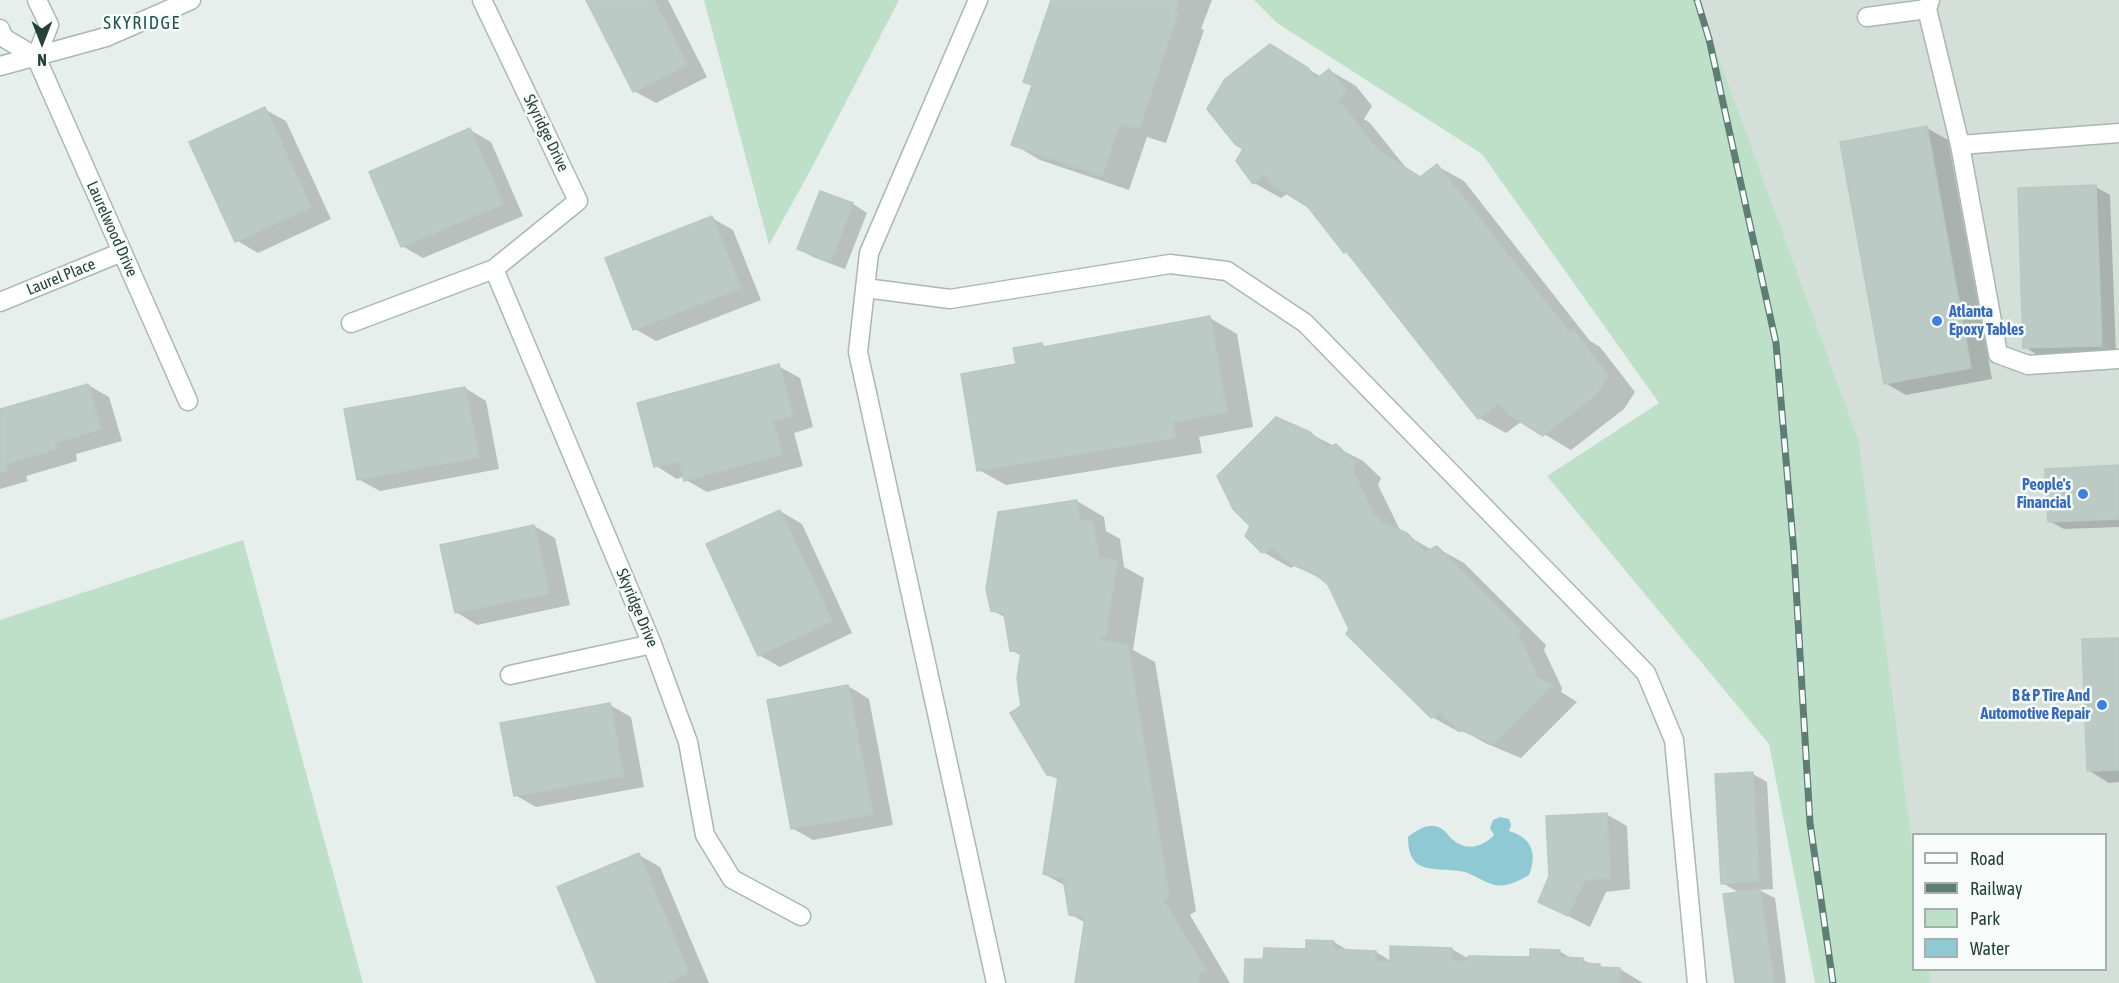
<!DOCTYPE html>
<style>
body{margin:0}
#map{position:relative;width:2119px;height:983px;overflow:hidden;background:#e6efeb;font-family:"Asap Condensed",sans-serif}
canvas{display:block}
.legend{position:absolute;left:1912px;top:833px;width:195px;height:138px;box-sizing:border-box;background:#f7fbf9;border:2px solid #a3b1ad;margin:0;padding:8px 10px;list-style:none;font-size:18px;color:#24423a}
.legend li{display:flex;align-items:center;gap:12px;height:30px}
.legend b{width:30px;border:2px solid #a3b1ad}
.north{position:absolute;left:12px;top:12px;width:60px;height:60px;-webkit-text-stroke:4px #f7fbf9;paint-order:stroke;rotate:180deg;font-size:16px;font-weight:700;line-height:24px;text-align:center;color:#24423a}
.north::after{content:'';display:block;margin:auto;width:21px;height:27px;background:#24423a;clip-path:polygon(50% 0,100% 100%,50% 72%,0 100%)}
</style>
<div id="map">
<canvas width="2119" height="983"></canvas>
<ul class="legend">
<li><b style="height:8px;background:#fff"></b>Road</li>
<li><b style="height:8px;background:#5f7d75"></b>Railway</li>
<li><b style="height:16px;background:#bfe0c8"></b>Park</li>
<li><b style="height:16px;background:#8ec9d4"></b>Water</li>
</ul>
<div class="north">N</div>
</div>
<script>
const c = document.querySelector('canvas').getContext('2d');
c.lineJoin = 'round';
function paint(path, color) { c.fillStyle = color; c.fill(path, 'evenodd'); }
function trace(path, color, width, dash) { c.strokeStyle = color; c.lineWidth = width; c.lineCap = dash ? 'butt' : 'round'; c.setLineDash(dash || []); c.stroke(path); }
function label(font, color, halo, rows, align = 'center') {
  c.font = font + ' "Asap Condensed",sans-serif'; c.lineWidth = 5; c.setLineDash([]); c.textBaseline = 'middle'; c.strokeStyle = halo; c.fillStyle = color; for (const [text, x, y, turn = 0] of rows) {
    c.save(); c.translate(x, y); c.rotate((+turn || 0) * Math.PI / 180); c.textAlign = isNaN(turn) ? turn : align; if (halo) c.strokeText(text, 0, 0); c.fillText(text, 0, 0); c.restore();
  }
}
const built = new Path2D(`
 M1698 0H2119V983H1931L1930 970H2106V834H1914L1913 850 1859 441Z`);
const green = new Path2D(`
 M704 0H899L809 173 769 245Z
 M1254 0H1698L1859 441 1913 850 1914 970H1930L1931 983H1815L1769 744 1547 476 1659 403 1482 154 1277 23Z
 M243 540 363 983H0V620Z`);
const water = new Path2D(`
 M1500 817 1509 819 1511 825 1509 831C1531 837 1538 853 1529 875 1511 885 1501 890 1482 880 1476 877 1471 874 1465 872 1437 866 1408 878 1408 837 1417 830 1430 821 1442 829 1446 831 1449 837 1452 839 1466 852 1483 847 1494 835L1490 828 1493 820Z`);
const shadow = new Path2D(`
 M587 0H668L707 77 656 103 634 91Z
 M1052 0H1212L1201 29 1204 30 1166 143 1147 137 1129 190 1040 160 1013 144 1033 86 1025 81Z
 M1297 62 1321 77 1329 70 1356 86 1372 106 1364 119 1370 123 1407 169 1421 178 1437 166 1464 181 1590 341 1600 347 1635 392 1624 409 1571 450 1522 421 1506 433 1479 418 1350 254 1345 251 1309 206 1288 193 1281 198 1254 183Z
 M264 109 286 121 331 219 258 253 236 240Z
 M1927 128 1948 140 1992 379 1906 395 1885 383Z
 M470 130 491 142 523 216 423 258 402 246Z
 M2096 187 2110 195 2116 353 2039 356 2025 347Z
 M821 193 853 204 867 213 845 269 813 257 799 249Z
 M712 218 733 230 761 300 656 341 635 329Z
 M1210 318 1237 334 1253 427 1199 437 1202 453 1006 485 979 470 1018 366 1041 344 1047 348Z
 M778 366 800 378 813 427 794 433 803 466 707 492 686 480 685 476 677 479 656 466Z
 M88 385 109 397 122 441 76 454 77 461 26 476 28 481 0 489V411Z
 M465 388 486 401 499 469 380 491 358 479Z
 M1309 433 1363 461 1381 478 1378 485 1401 532 1432 550 1437 548 1464 563 1546 645 1544 650 1562 688 1561 692 1577 702 1521 758 1485 743 1464 731 1459 732 1432 717 1326 582 1296 565 1291 568 1263 552Z
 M2119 467V527L2064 529 2049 521Z
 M1077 501 1104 517 1106 531 1120 539 1124 567 1144 578 1133 650 1155 662 1196 911 1190 915 1230 983H1076L1086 923 1070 914 1066 886 1044 874 1059 780 1048 774 1023 707 1022 656 1011 650 1006 618 992 610Z
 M780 511 802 524 852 633 780 667 759 655Z
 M534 526 555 538 570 605 477 625 456 612Z
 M2119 640V782L2109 783 2088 770Z
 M848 686 869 699 893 825 813 840 792 828Z
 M610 705 631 717 644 787 536 807 515 795Z
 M1753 774 1767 782 1773 889 1759 890 1775 898 1786 983H1737L1740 893 1722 883Z
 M1606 814 1627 826 1630 889 1606 892 1590 927 1540 902Z
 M639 855 660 867 709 983H599Z
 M1334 942 1349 951 1376 952 1391 961 1452 949 1469 959H1531L1559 951 1573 959H1582L1592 965 1600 966 1606 969H1620L1643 983H1246L1265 960Z`);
const building = new Path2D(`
 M586 0H654L687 65 633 92Z
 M1051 0H1179L1175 12 1178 14 1139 129 1120 123 1102 176 1011 145 1032 85 1023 82Z
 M1270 44 1308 68 1316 79 1329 69 1346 90 1338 103 1343 106 1380 152 1420 177 1437 164 1570 333 1573 330 1608 375 1597 394 1543 436 1508 414 1499 403 1478 419 1346 251 1344 253 1308 207 1273 185 1265 174 1253 184 1236 161 1243 149 1235 144 1207 109 1225 79Z
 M265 107 311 207 235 242 189 142Z
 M1927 126 1971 368 1884 384 1840 142Z
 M470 128 503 204 401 247 369 172Z
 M2096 185 2102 346 2023 348 2018 188Z
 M820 191 853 203 831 262 797 249Z
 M712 216 741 288 633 330 605 258Z
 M1210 316 1227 412 1173 422 1175 438 977 471 961 374 1016 364 1013 348 1042 343 1043 347Z
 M779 364 793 416 773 421 782 454 684 481 679 461 654 467 637 403Z
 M88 384 101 429 55 443 57 449 6 464 8 470 0 472V409Z
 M465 387 479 457 357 480 344 409Z
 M1276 417 1310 432 1327 448 1336 444 1355 462 1352 468 1374 515 1383 523 1407 533 1425 552 1437 546 1520 629 1518 634 1536 672 1534 677 1552 685 1493 744 1456 728 1441 713 1431 718 1346 634 1349 629 1328 585 1318 576 1289 563 1274 548 1262 553 1245 536 1250 526 1233 509 1217 476Z
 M2119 465V519L2048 522 2045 469Z
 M1077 500 1080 520 1093 522 1099 558 1117 561 1106 635 1097 640 1128 645 1169 896 1163 900 1206 970 1199 973 1198 983H1075L1085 917 1069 915 1063 878 1043 874 1058 777 1047 775 1010 713 1021 706 1017 678 1021 652 1010 651 1004 613 991 611 986 589 998 512Z
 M780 510 832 621 758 656 706 544Z
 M534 525 549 593 455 613 440 545Z
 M2119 638V770L2087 771 2082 639Z
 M848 685 873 814 791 829 767 700Z
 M610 703 624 776 514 796 500 723Z
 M1753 772 1759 881 1721 884 1715 774Z
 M1607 813 1610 878 1585 880 1568 916 1538 902 1549 876 1546 816Z
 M639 853 689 973 665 983H597L557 887Z
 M1760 889 1774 983H1735L1723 894Z
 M1306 940 1334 941 1333 949 1376 951V962H1390V946L1452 948V961H1467L1468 956 1530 957V949L1560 950V957L1583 958V963L1600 964V967L1620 968V983H1244L1245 959H1263L1264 948 1306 949Z`);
const lane = new Path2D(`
 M978 0 869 253 858 352 996 983
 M1927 9 1960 145 2119 133
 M1867 17 1927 9 1930 0
 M1960 145 1998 354 2028 365 2119 359
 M865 288 950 299 1170 264 1227 271 1305 323 1646 673 1674 740 1697 983
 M510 675 652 644`);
const street = new Path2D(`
 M0 29 4 38 36 57 188 401
 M36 57 49 25 37 0
 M0 66 106 37 191 0
 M494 269 652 644 688 742 705 835 732 879 801 916
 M0 302 122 252
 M351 323 494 269 578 201 482 0`);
const rail = new Path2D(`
 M1697 0 1709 39 1776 343 1794 553 1810 823 1833 983`);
const markers = [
 [1937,321,6,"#3f7fe0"],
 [2083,494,6,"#3f7fe0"],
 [2102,705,6,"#3f7fe0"]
];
const streetNames = [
 ["Skyridge Drive",546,133,64],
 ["Laurelwood Drive",112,229,66],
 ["Laurel Place",61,277,-22],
 ["Skyridge Drive",637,608,67]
];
const shopNames = [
 ["Atlanta",1949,312,"left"],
 ["Epoxy Tables",1949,330,"left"],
 ["People's",2071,485],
 ["Financial",2071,503],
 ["B & P Tire And",2090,696],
 ["Automotive Repair",2090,714]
];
const neighbourhoodNames = [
 ["SKYRIDGE",142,23]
];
paint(built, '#d4dfda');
paint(green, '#bfe0c8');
paint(water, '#8ec9d4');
paint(shadow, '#0003');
paint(building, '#bbcac4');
trace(building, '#b8c9c2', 1.5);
trace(lane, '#a8b8b2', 21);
trace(street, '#a8b8b2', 21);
trace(lane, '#fff', 18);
trace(street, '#fff', 18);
trace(rail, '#5f7d75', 7);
trace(rail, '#f7fbf9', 4.5, [14]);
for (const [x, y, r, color] of markers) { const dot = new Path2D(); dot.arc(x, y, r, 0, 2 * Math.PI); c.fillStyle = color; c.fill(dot); trace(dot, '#f7fbf9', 2); }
label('16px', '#24423a', '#f7fbf9', streetNames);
label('bold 16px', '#366cbe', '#f7fbf9', shopNames, 'right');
c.letterSpacing = '1.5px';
label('18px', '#1f5548', '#f7fbf9', neighbourhoodNames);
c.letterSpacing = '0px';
</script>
